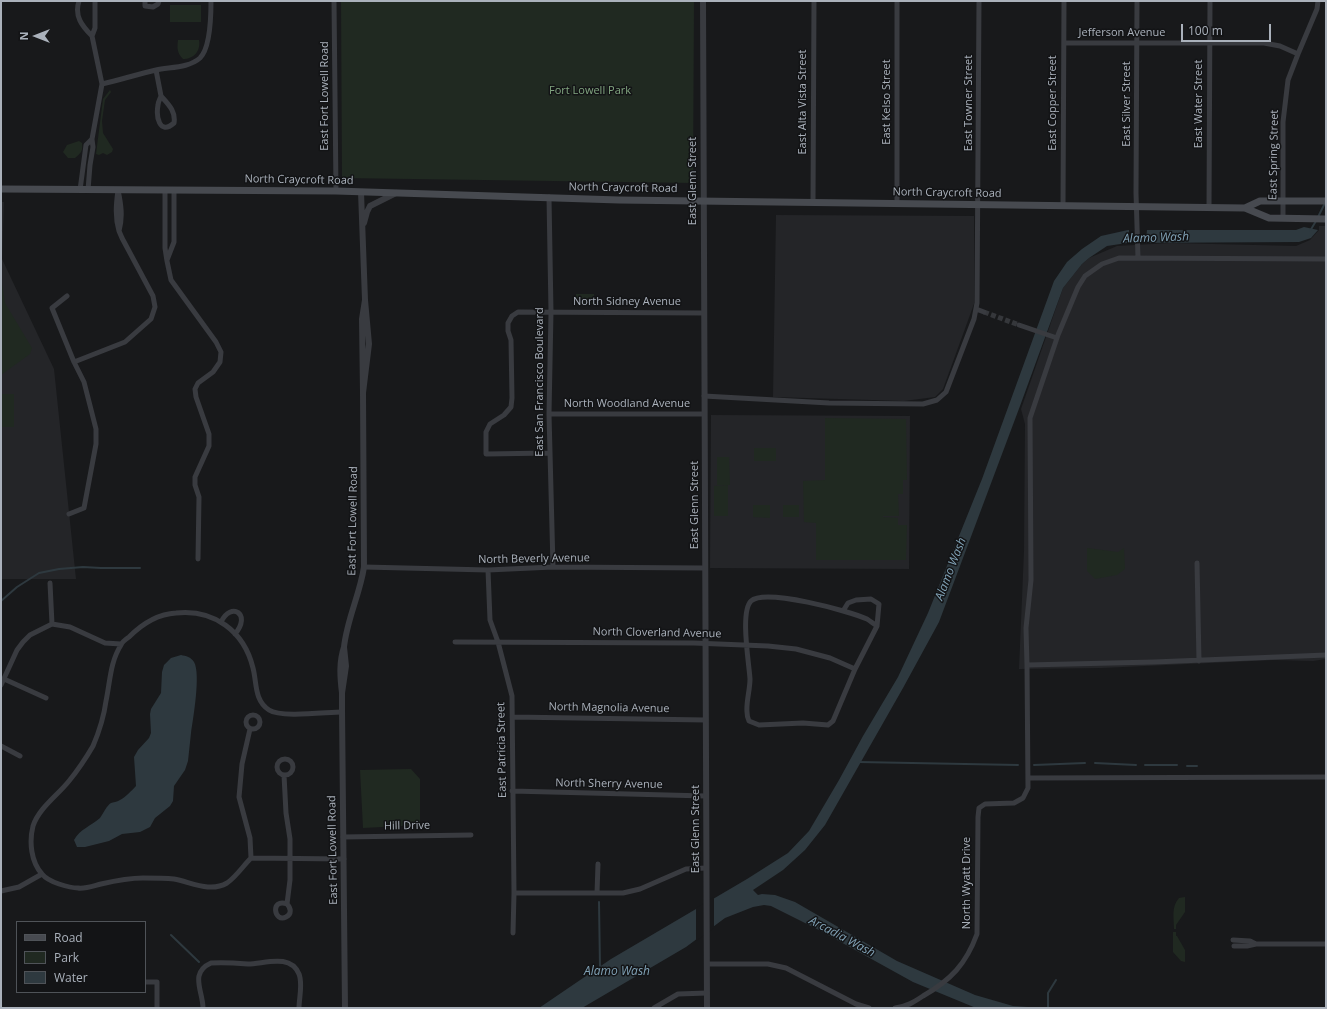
<!DOCTYPE html>
<style>
body{margin:0}
#map{position:relative;width:1327px;height:1009px;overflow:hidden;background:#18191b;font-family:"Open Sans",sans-serif}
canvas{display:block}
.frame{position:absolute;inset:0;border:2px solid #aab1bb;pointer-events:none}
.legend{position:absolute;left:16px;top:921px;width:130px;height:72px;box-sizing:border-box;background:#131416;border:1px solid #4f5358;margin:0;padding:5px 7px;list-style:none;font-size:12px;color:#aab1bb}
.legend li{display:flex;align-items:center;gap:8px;height:20px}
.legend b{width:20px;border:1px solid #4f5358}
.north{position:absolute;left:16px;top:16px;width:40px;height:40px;-webkit-text-stroke:3px #131416;paint-order:stroke;rotate:270deg;font-size:11px;font-weight:700;line-height:16px;text-align:center;color:#aab1bb}
.north::after{content:'';display:block;margin:auto;width:14px;height:18px;background:#aab1bb;clip-path:polygon(50% 0,100% 100%,50% 72%,0 100%)}
.scale{position:absolute;left:1181px;top:24px;width:90px;height:18px;box-sizing:border-box;border:2px solid #aab1bb;border-top:0;padding-left:5px;font-size:12px;line-height:14px;white-space:nowrap;color:#aab1bb;-webkit-text-stroke:3px #131416;paint-order:stroke}
</style>
<div id="map">
<canvas width="1327" height="1009"></canvas>
<div class="frame"></div>
<ul class="legend">
<li><b style="height:5px;background:#474a50"></b>Road</li>
<li><b style="height:11px;background:#202921"></b>Park</li>
<li><b style="height:11px;background:#2e393f"></b>Water</li>
</ul>
<div class="north">N</div>
<div class="scale">100 m</div>
</div>
<script>
const c = document.querySelector('canvas').getContext('2d');
c.lineJoin = 'round';
function paint(path, color) { c.fillStyle = color; c.fill(path, 'evenodd'); }
function trace(path, color, width, dash) { c.strokeStyle = color; c.lineWidth = width; c.lineCap = dash ? 'butt' : 'round'; c.setLineDash(dash || []); c.stroke(path); }
function label(font, color, halo, rows, align = 'center') {
  c.font = font + ' "Open Sans",sans-serif'; c.lineWidth = 3; c.setLineDash([]); c.textBaseline = 'middle'; c.strokeStyle = halo; c.fillStyle = color; for (const [text, x, y, turn = 0] of rows) {
    c.save(); c.translate(x, y); c.rotate((+turn || 0) * Math.PI / 180); c.textAlign = isNaN(turn) ? turn : align; if (halo) c.strokeText(text, 0, 0); c.fillText(text, 0, 0); c.restore();
  }
}
const built = new Path2D(`
 M1 202H4L2 259 54 369 76 579H1Z
 M776 215 974 216V304L943 389 935 397 904 401 773 397Z
 M1319 226H1326V659L1313 661 1274 660 1102 668 1019 669 1024 551 1025 424 1021 409 1063 288 1082 264 1089 258 1117 246 1171 243 1296 246 1310 240 1319 230Z
 M711 415 910 416 909 569 710 568Z`);
const green = new Path2D(`
 M341 1H694L693 183 342 178Z
 M170 5H201V22H170Z
 M178 40H199C201 51 194 59 183 59 177 53 177 48 178 40Z
 M110 90 111 92 105 100 102 121 103 133 113 149 112 152 107 155 103 153 99 155 96 154 103 99Z
 M79 141 82 143C83 151 81 153 75 158H68L63 152 67 145Z
 M1 277 5 303 32 348 30 354 1 375Z
 M576 294H594V304H576Z
 M1 394H14V427H1Z
 M825 418 906 419 907 480H903V494H898L899 516H883V480V517L898 518V525H907L906 560H816V523L804 522 803 481 825 480Z
 M754 448H776V461H754Z
 M717 457H729L730 485H717Z
 M728 485V516H714V486Z
 M753 505H770V518L753 517Z
 M783 505H799V517H783Z
 M1087 548 1118 552 1124 548 1125 569 1117 575 1095 579 1087 571Z
 M411 769 420 779V825L363 828 360 770Z
 M1185 897V912L1176 925V929H1174C1174 918 1171 907 1179 898Z
 M1173 932H1176V936H1177L1185 950V962L1181 961 1173 952Z`);
const water = new Path2D(`
 M1304 227 1318 230 1311 238 1299 242 1127 243 1107 246 1089 258 1082 264 1063 288 1020 406 939 622 903 688 825 825 805 850 783 870 753 890 758 895 762 894 775 895 795 902 897 961 975 995 1013 1006 1043 1008H976L913 982 819 930 771 906 764 905 753 907 725 918 686 947 582 1008H539L611 959 747 879 788 853 809 831 839 780 863 736 898 677 928 613 982 479 1054 281 1067 262 1082 249 1101 236 1128 230H1296Z
 M181 655C186 656 191 657 194 662 201 674 193 719 191 733 190 742 189 752 188 761L185 770 174 786 173 801 170 806 155 818 150 827 140 832 122 834 109 841 85 847H77L74 840C80 829 91 826 100 818 103 814 107 805 111 803 113 802 117 802 120 800 126 797 131 791 136 786L134 757 138 750 149 738 151 733 150 714 151 709 161 693 162 672 164 665 171 658Z`);
const pier = new Path2D(`
 M1129 229H1147L1146 244H1129Z
 M714 897V928L696 941V908Z`);
const stream = new Path2D(`
 M1318 217 1325 203
 M1310 231 1316 221
 M1 601 17 587 39 573 59 569 83 567 101 568H140
 M859 762 1018 765
 M1095 763 1136 765
 M1034 765 1085 763
 M1145 765H1177
 M1187 766H1197
 M599 902 600 968
 M171 935 199 962
 M1048 1008V993L1056 980`);
const minorTunnel = new Path2D(`
 M984 312 1019 325`);
const minor = new Path2D(`
 M79 1C74 16 82 26 92 36
 M145 1V6L153 7 158 4 159 1
 M334 1 336 191
 M1137 1 1136 193 1138 258
 M1064 43H1264L1280 46 1298 54
 M156 70 161 96
 M102 84C120 80 138 74 156 70 170 67 189 68 200 58 210 48 211 15 211 1
 M161 96C168 104 176 111 174 123 159 136 156 116 158 105 158 102 160 99 161 96Z
 M92 139 102 84 92 36 95 28V1
 M80 190 86 145 92 139 93 147 90 165 88 190
 M118 190C121 204 123 217 119 231 115 217 116 205 118 190Z
 M165 190V248L167 261 171 280 216 342 221 352 220 362 213 372 198 383 195 389 196 397 209 434V446L195 477V485L199 497 198 559
 M549 197 551 312 549 414 553 567
 M813 203 814 1
 M897 204V1
 M1063 206 1064 1
 M1209 208 1210 1
 M1283 218V122L1288 80 1298 54 1317 9 1318 1
 M1326 259 1119 258 1102 264 1085 276 1078 287 1058 335 1030 418 1031 580 1026 628 1027 665 1154 662 1326 655
 M167 260 174 242V190
 M67 296 52 308 74 362 84 382 96 429V444L84 508 69 514
 M976 309 984 312
 M1019 325 1057 338
 M74 362 125 342 151 319 155 307 153 296 122 238 119 231
 M704 396 829 403 923 404 937 400 946 392 974 319 977 303 979 1
 M549 414H704
 M550 453 486 454V432L490 424 504 415 511 407 512 398 511 340 508 331V323L512 316 518 312 704 313
 M1197 563 1199 661
 M364 567 488 570 553 567 705 568
 M488 570 490 620 498 642 512 696 514 893 513 933
 M50 583 52 624
 M843 611 848 603 856 600 871 599 879 604 877 626 855 669 833 721 828 725 803 723 759 725 749 721C748 719 747 715 747 712 746 702 750 690 750 679 749 663 740 612 751 601 765 588 849 611 867 619 870 621 874 624 877 626
 M221 622C231 601 252 614 235 634
 M455 642 694 643 768 646 796 649 830 658 855 669
 M4 679 46 698
 M1 685 17 650 23 642 30 635 52 624 70 627 105 643 121 644
 M342 712C327 712 281 718 269 710 254 700 257 683 253 668 244 631 214 609 176 613 157 614 142 624 129 637 126 639 122 642 121 645 110 662 110 683 106 701 104 716 99 732 93 746 86 758 78 770 69 781 57 796 39 808 33 826 29 842 31 862 42 874 46 879 53 882 59 884 65 886 71 888 78 888 85 889 93 886 101 884 114 881 129 878 143 878 153 878 164 878 174 879 191 882 210 893 227 883 236 877 243 866 251 858L344 859
 M246 722a7 7 0 1 1 14 0a7 7 0 1 1-14 0Z
 M512 717 706 720
 M250 729 242 764 239 797 250 838 251 858
 M1 746 20 756
 M277 767a8 8 0 1 1 16 0a8 8 0 1 1-16 0Z
 M284 775 286 813 290 839V880L287 904C291 908 292 914 286 917 274 923 270 898 287 904
 M1029 778 1326 777
 M512 791 706 796
 M343 837 471 835
 M1 891 19 887 42 874
 M514 893H623L640 889 686 869 706 868
 M597 893 598 864
 M1233 940 1250 941 1256 944
 M1234 946H1247L1256 944H1326
 M707 964H768L786 968 856 1004 869 1008
 M145 982H157V1008
 M203 1008C203 991 189 973 211 963 223 962 236 963 248 964 264 964 290 953 299 974 303 984 299 998 299 1008
 M654 1008 678 994 707 993
 M895 1008C906 1007 914 1002 923 996 951 980 966 964 977 934L978 817 979 808 985 804 1014 803 1023 798 1028 788 1027 665`);
const tertiary = new Path2D(`
 M703 1 707 1008
 M361 192 365 300 369 344 363 393 362 319 365 300
 M364 223 367 212 370 206 396 193
 M344 647C347 619 360 594 364 567L363 393
 M342 693C340 677 339 662 344 647L346 666 342 693V710L345 1008`);
const secondary = new Path2D(`
 M1 189 336 191 619 200 1245 208 1269 218 1326 219
 M1245 208 1260 201H1326`);
const streetNames = [
 ["Jefferson Avenue",1122,33],
 ["East Fort Lowell Road",325,96,-90],
 ["East Alta Vista Street",803,102,-90],
 ["East Kelso Street",887,102,-90],
 ["East Towner Street",969,103,-90],
 ["East Copper Street",1053,103,-90],
 ["East Silver Street",1127,104,-90],
 ["East Water Street",1199,104,-90],
 ["East Spring Street",1274,155,-89],
 ["North Craycroft Road",299,180,1],
 ["East Glenn Street",693,181,-90],
 ["North Craycroft Road",623,188,1],
 ["North Craycroft Road",947,193,1],
 ["North Sidney Avenue",627,302],
 ["East San Francisco Boulevard",540,382,-90],
 ["North Woodland Avenue",627,404],
 ["East Glenn Street",695,505,-90],
 ["East Fort Lowell Road",353,521,-89],
 ["North Beverly Avenue",534,559,-1],
 ["North Cloverland Avenue",657,633,1],
 ["North Magnolia Avenue",609,708,1],
 ["East Patricia Street",502,750,-91],
 ["North Sherry Avenue",609,784,1],
 ["Hill Drive",407,826,-1],
 ["East Glenn Street",696,829,-90],
 ["East Fort Lowell Road",333,850,-91],
 ["North Wyatt Drive",967,883,-90]
];
const parkNames = [
 ["Fort Lowell Park",590,91]
];
const waterNames = [
 ["Alamo Wash",1156,238,-2],
 ["Alamo Wash",951,569,-69],
 ["Arcadia Wash",842,937,28],
 ["Alamo Wash",617,972]
];
paint(built, '#242528');
paint(green, '#202921');
paint(water, '#2e393f');
paint(pier, '#18191b');
trace(stream, '#2e393f', 2);
trace(minorTunnel, '#35373b', 5, [5, 2.5]);
trace(minor, '#393b40', 5);
trace(tertiary, '#393b40', 6);
trace(secondary, '#474a50', 7);
label('11px', '#aab1bb', '#131416', streetNames);
label('11px', '#82a681', '#131416', parkNames);
label('italic 12px', '#81a2b6', '#131416', waterNames);
</script>
